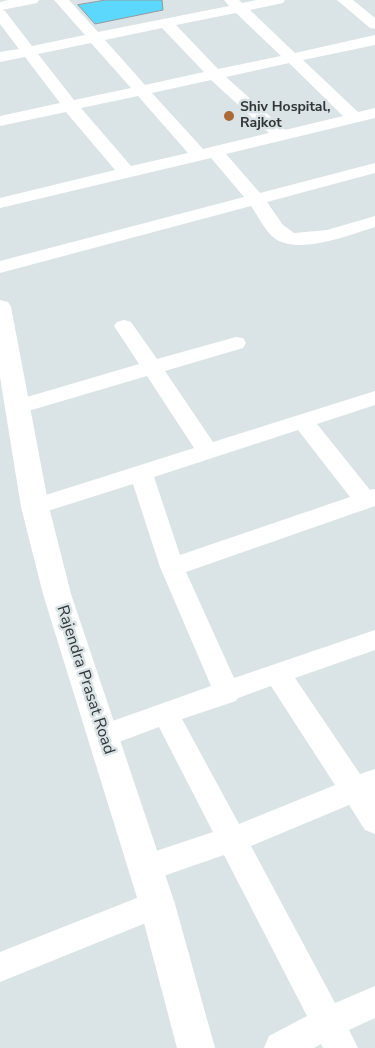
<!DOCTYPE html>
<style>
body{margin:0}
canvas{display:block;background:#dae3e6}
</style>
<canvas width="375" height="1048"></canvas>
<script>
const c = document.querySelector('canvas').getContext('2d');
c.lineJoin = 'round';
function paint(path, color) { c.fillStyle = color; c.fill(path, 'evenodd'); }
function trace(path, color, width, dash) { c.strokeStyle = color; c.lineWidth = width; c.lineCap = dash ? 'butt' : 'round'; c.setLineDash(dash || []); c.stroke(path); }
function label(font, color, halo, rows, align = 'center') {
  c.font = font + ' "Nunito Sans",sans-serif'; c.lineWidth = 5; c.setLineDash([]); c.textBaseline = 'middle'; c.strokeStyle = halo; c.fillStyle = color; for (const [text, x, y, turn = 0] of rows) {
    c.save(); c.translate(x, y); c.rotate((+turn || 0) * Math.PI / 180); c.textAlign = isNaN(turn) ? turn : align; if (halo) c.strokeText(text, 0, 0); c.fillText(text, 0, 0); c.restore();
  }
}
const building = new Path2D(`
 M106 0H162L163 10 95 24 78 5Z`);
const minor = new Path2D(`
 M9 0H39L37 3 2 10 5 11 32 46 85 35 54 0H69L98 32 229 6 224 0H239L242 3 257 0H285L283 3 250 10 295 53 375 35V45L303 60 358 112 375 108V118L226 154 260 193 375 163V173L267 202 283 225 294 233 327 230 375 216V227C350 235 302 254 277 240 266 233 258 216 251 206L0 273V261L244 197 211 158 0 208V198L115 170 66 112 0 126V116L60 103 25 57 0 62V52L19 49 0 24V2ZM236 13 281 56 218 69 176 25ZM162 28 204 72 145 85 105 40ZM91 43 131 88 74 100 38 54ZM289 63 343 116 285 130 226 77ZM211 80 269 133 203 149 152 93ZM138 96 188 153 131 166 81 108Z
 M337 0H353L375 18V29L370 28Z
 M124 320 131 322 157 359 236 337 243 338 246 343 243 348 165 371 213 442 375 391V405L317 424 370 490 375 489V506L186 572 234 678 375 630V650L295 678 360 774 375 769V834L365 830 349 805 251 846 335 1003 375 986V1018L349 1030 358 1048H323L321 1044 314 1048H264L269 1036 307 1016 224 855 146 882 135 878 131 868 135 858 213 832 159 727 103 748 93 744 89 736 93 728 211 686 160 567 133 484 35 515 27 513 23 507 27 501 194 448 147 376 18 414 10 412 7 407 10 402 139 364 114 326 117 322ZM298 430 350 497 180 555 154 477ZM271 686 335 785 239 824 182 719 236 701 238 698Z
 M157 890 168 894 172 904 168 914 0 982V952Z`);
const tertiary = new Path2D(`
 M0 300 8 302 11 307 49 507 71 594 175 904 215 1048H177L139 904 43 594 21 507 0 377Z`);
const markers = [
 [229,116,6,"#ab6936"]
];
const farPoinames = [
 ["Shiv Hospital,",240,108],
 ["Rajkot",240,124]
];
const streetNames = [
 ["Rajendra Prasat Road",85,680,72]
];
paint(building, '#5dd8fd');
trace(building, '#929a9d', 1);
paint(minor, '#fff');
paint(tertiary, '#fff');
for (const [x, y, r, color] of markers) { const dot = new Path2D(); dot.arc(x, y, r, 0, 2 * Math.PI); c.fillStyle = color; c.fill(dot); trace(dot, '#dae3e6', 2); }
label('bold 14px', '#323537', '#dae3e6', farPoinames, 'left');
label('16px', '#323537', '#dae3e6', streetNames);
</script>
